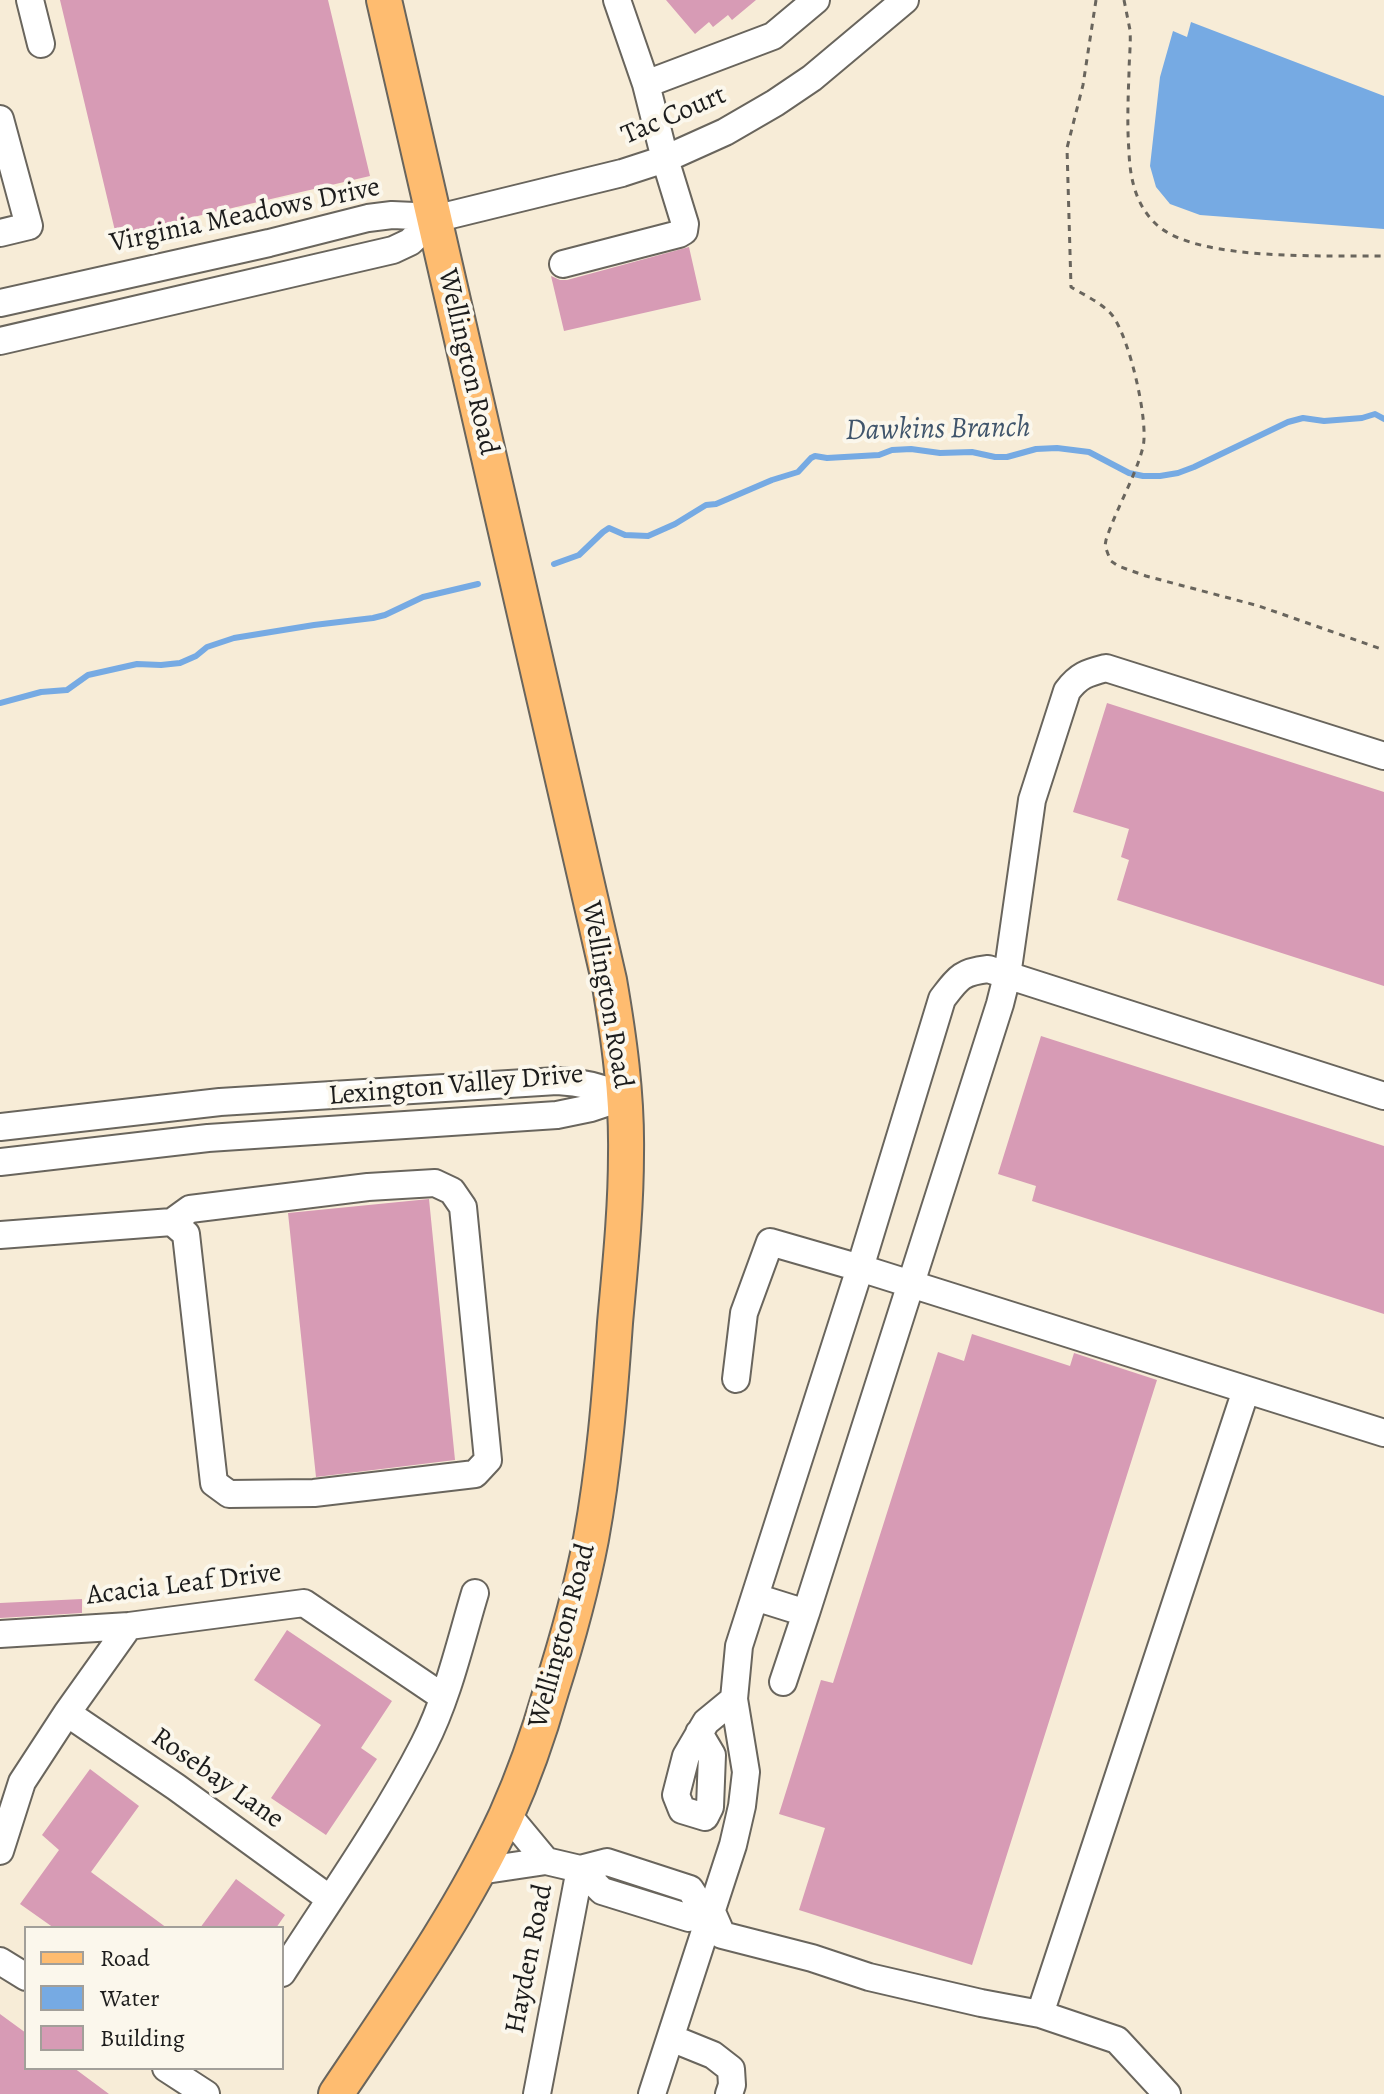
<!DOCTYPE html>
<style>
body{margin:0}
#map{position:relative;width:1384px;height:2094px;overflow:hidden;background:#f7ecd7;font-family:Alegreya,serif}
canvas{display:block}
.legend{position:absolute;left:24px;top:1926px;width:260px;height:144px;box-sizing:border-box;background:#fbf7ec;border:2px solid #a29f99;margin:0;padding:10px 14px;list-style:none;font-size:24px;color:#1c1c1c}
.legend li{display:flex;align-items:center;gap:16px;height:40px}
.legend b{width:40px;border:2px solid #a29f99}
</style>
<div id="map">
<canvas width="1384" height="2094"></canvas>
<ul class="legend">
<li><b style="height:10px;background:#febc70"></b>Road</li>
<li><b style="height:22px;background:#76aae3"></b>Water</li>
<li><b style="height:22px;background:#d79bb5"></b>Building</li>
</ul>
</div>
<script>
const c = document.querySelector('canvas').getContext('2d');
c.lineJoin = 'round';
function paint(path, color) { c.fillStyle = color; c.fill(path, 'evenodd'); }
function trace(path, color, width, dash) { c.strokeStyle = color; c.lineWidth = width; c.lineCap = dash ? 'butt' : 'round'; c.setLineDash(dash || []); c.stroke(path); }
function label(font, color, halo, rows, align = 'center') {
  c.font = font + ' Alegreya,serif'; c.lineWidth = 8; c.setLineDash([]); c.textBaseline = 'middle'; c.strokeStyle = halo; c.fillStyle = color; for (const [text, x, y, turn = 0] of rows) {
    c.save(); c.translate(x, y); c.rotate((+turn || 0) * Math.PI / 180); c.textAlign = isNaN(turn) ? turn : align; if (halo) c.strokeText(text, 0, 0); c.fillText(text, 0, 0); c.restore();
  }
}
const water = new Path2D(`
 M1191 22 1384 96V229L1200 215 1170 204 1156 187 1150 166 1160 77 1173 31 1187 37Z`);
const stream = new Path2D(`
 M554 564 579 555 603 532 609 528 625 535 648 536 675 524 706 505 716 504 772 480 798 472 811 458 815 456 827 458 879 455 892 450 911 449 940 453 972 452 995 457H1007L1036 449 1057 448 1089 452 1129 473 1143 476H1160L1178 473 1194 467 1288 422 1303 418 1324 421 1362 418 1375 414 1384 419
 M0 703 41 692 67 690 88 675 137 664 161 665 180 663 196 656 207 647 234 638 314 625 373 618 385 615 423 597 478 584`);
const building = new Path2D(`
 M60 0H328L370 176 116 235Z
 M666 0H756L732 20 728 15 713 27 709 22 695 34Z
 M689 247 701 300 564 331 551 276 560 280H567Z
 M1107 703 1384 792V986L1117 900 1129 860 1121 857 1129 829 1073 812Z
 M1041 1036 1384 1146V1314L1032 1201 1036 1186 998 1174Z
 M429 1199 455 1460 316 1477 288 1213Z
 M972 1334 1070 1366 1074 1353 1157 1380 972 1965 799 1910 825 1828 779 1814 821 1680 833 1683 938 1352 964 1361Z
 M82 1599V1613L0 1618V1603Z
 M287 1630 392 1701 361 1748 377 1759 326 1835 271 1798 321 1725 254 1680Z
 M90 1769 139 1806 91 1872 167 1928H54L20 1904 59 1850 42 1835Z
 M236 1879 285 1915 276 1928H200Z
 M0 2014 26 2033V2068H74L109 2094H0Z`);
const path = new Path2D(`
 M1096 0 1083 85 1067 148 1071 287C1084 295 1102 303 1112 315 1129 336 1149 421 1143 447 1135 478 1116 509 1106 540L1105 546 1108 554 1111 561 1118 566 1146 576 1259 606 1384 650
 M1124 0C1126 10 1128 20 1130 30 1131 44 1129 59 1129 73 1128 100 1127 126 1129 152 1130 179 1136 206 1157 225 1198 262 1328 255 1384 256`);
const minor = new Path2D(`
 M30 0 41 44
 M646 84 773 36 816 0
 M0 119 29 226 0 233
 M563 264 679 234 684 231 685 224 665 159 646 84 617 0
 M0 303 269 243 368 218 392 215 415 216 434 219 622 173 665 159 725 132 775 103 812 78 905 0
 M0 341 393 250 410 242 434 219
 M0 1127 220 1102 557 1081C582 1082 602 1087 624 1097
 M0 1162 208 1138 557 1115 591 1108 624 1097
 M0 1235 172 1222 190 1209 368 1187 435 1183 452 1191 463 1207 488 1460 475 1474 314 1493 229 1494 214 1483 186 1234 172 1222
 M736 1379 744 1313 770 1242 860 1268 1384 1433
 M755 1597 806 1613 1000 1004 1007 976 1032 800 1067 691C1079 675 1087 673 1106 668L1384 756
 M0 1634 129 1626 304 1603 443 1697
 M783 1682 806 1613
 M67 1713 176 1787 330 1899
 M699 1733 712 1755 710 1807 705 1817 682 1810 676 1795 686 1756 706 1722 734 1699
 M0 1851 22 1782 67 1713 129 1626
 M607 1862 690 1889 702 1908 689 1918 602 1891 580 1869Z
 M479 1871 546 1861 507 1814
 M705 1909 712 1912 722 1935 812 1958 869 1977 981 2003 1040 2014 1117 2040 1167 2094
 M0 1961 26 1977
 M282 1973C330 1898 383 1824 424 1744 448 1697 460 1643 475 1593
 M1040 2014 1246 1390
 M671 2038 713 2055 731 2069 732 2085 729 2094
 M166 2068 206 2094
 M537 2094 580 1869 546 1861
 M652 2094 733 1845 742 1806 746 1772 734 1699 739 1646 860 1268 942 999C958 978 961 972 988 969L1384 1096`);
const major = new Path2D(`
 M336 2094C397 2003 460 1915 506 1816 524 1776 539 1733 551 1691 567 1641 581 1591 591 1539 604 1468 610 1395 615 1323 620 1267 626 1210 626 1154 627 1095 619 1038 609 980L384 0`);
const streetNames = [
 ["Tac Court",674,116,-23],
 ["Virginia Meadows Drive",245,216,-12],
 ["Wellington Road",467,362,77],
 ["Wellington Road",606,995,80],
 ["Lexington Valley Drive",456,1086,-5],
 ["Acacia Leaf Drive",184,1585,-7],
 ["Wellington Road",563,1636,-75],
 ["Rosebay Lane",217,1779,35],
 ["Hayden Road",530,1959,-79]
];
const waterNames = [
 ["Dawkins Branch",938,430,-1]
];
paint(water, '#76aae3');
trace(stream, '#76aae3', 6);
paint(building, '#d79bb5');
trace(minor, '#69655d', 30);
trace(major, '#69655d', 38);
trace(path, '#69655d', 3, [6, 6]);
trace(minor, '#fff', 26);
trace(major, '#febc70', 34);
label('28px', '#1c1c1c', '#fbf7ec', streetNames);
label('italic 30px', '#40556c', '#fbf7ec', waterNames);
</script>
